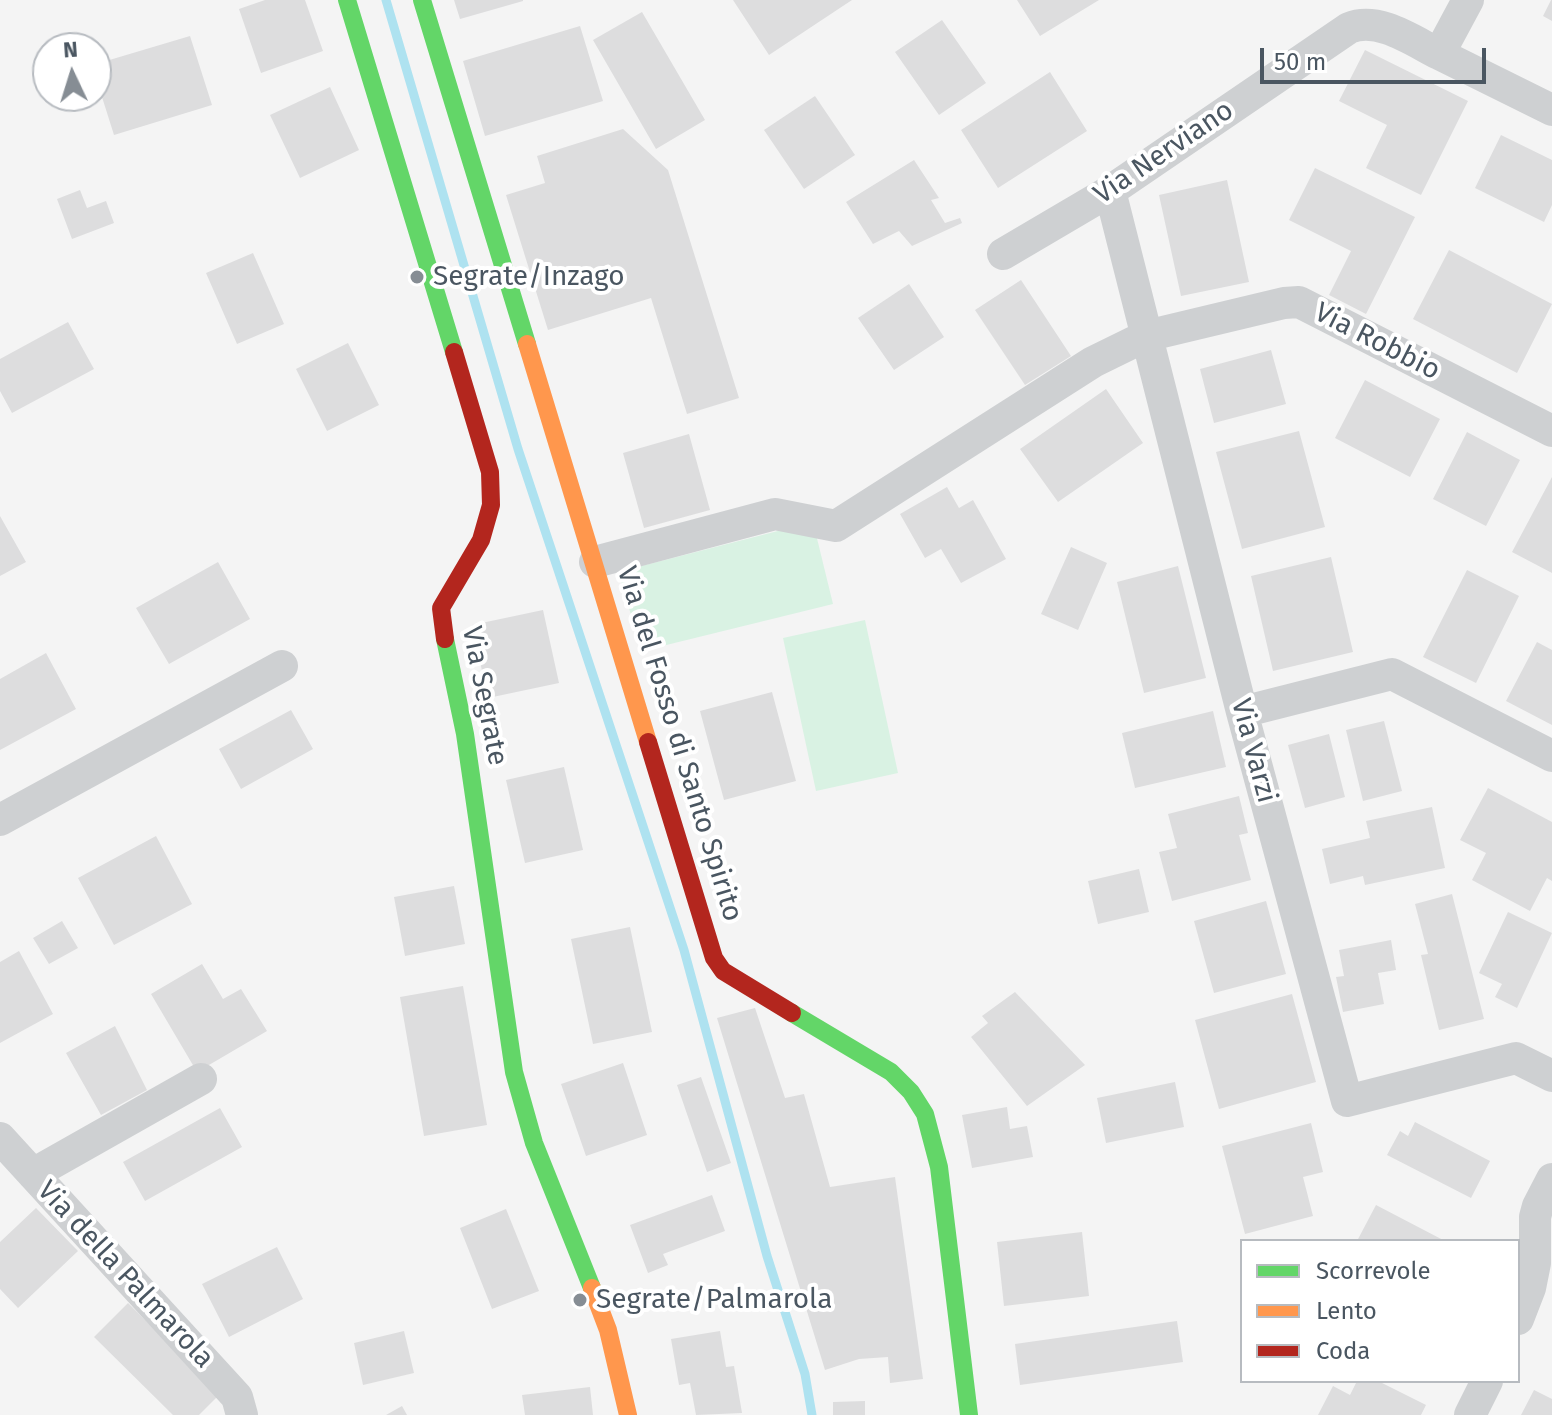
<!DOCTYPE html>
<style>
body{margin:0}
#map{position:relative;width:1552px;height:1415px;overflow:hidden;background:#f4f4f4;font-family:"Fira Sans",sans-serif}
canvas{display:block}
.legend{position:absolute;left:1240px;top:1239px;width:280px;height:144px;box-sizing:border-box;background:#fff;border:2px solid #b7bbc0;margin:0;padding:10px 14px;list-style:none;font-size:24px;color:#4a5661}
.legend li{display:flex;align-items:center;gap:16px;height:40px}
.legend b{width:40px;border:2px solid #b7bbc0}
.north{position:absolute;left:32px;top:32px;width:80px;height:80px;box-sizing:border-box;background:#fff;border:2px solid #b7bbc0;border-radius:50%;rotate:356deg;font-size:22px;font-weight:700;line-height:32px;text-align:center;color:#4a5661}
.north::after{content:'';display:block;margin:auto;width:28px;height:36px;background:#868d94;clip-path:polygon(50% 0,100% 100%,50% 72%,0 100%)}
.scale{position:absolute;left:1260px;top:48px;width:226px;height:36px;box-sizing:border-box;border:4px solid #4a5661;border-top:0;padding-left:10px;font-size:24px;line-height:28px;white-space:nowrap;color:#4a5661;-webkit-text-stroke:6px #fff;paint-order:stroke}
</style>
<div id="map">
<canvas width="1552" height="1415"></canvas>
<ul class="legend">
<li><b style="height:10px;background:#63d668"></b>Scorrevole</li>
<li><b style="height:10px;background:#ff974d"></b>Lento</li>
<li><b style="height:10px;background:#b3261e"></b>Coda</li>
</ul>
<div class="north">N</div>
<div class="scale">50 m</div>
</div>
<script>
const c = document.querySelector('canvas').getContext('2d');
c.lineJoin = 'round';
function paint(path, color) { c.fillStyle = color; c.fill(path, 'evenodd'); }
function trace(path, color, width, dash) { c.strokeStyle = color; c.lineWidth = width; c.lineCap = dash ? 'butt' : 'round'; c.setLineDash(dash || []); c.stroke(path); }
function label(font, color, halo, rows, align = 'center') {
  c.font = font + ' "Fira Sans",sans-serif'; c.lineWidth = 8; c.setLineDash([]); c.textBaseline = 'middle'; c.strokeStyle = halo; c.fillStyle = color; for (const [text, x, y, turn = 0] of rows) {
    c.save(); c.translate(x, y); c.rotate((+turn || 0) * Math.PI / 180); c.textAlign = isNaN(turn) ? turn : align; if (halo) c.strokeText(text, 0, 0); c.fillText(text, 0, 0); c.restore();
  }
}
const green = new Path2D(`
 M813 522 833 604 642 651 618 572Z
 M865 620 898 773 816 791 783 638Z`);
const stream = new Path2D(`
 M386 0 518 449 684 950 767 1256 805 1374 812 1415`);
const building = new Path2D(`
 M265 0H305L323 51 261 73 239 9Z
 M454 0H523V1L460 19Z
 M733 0H852L769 55Z
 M1017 0H1099L1040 36Z
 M1551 0H1552V21L1543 16Z
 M642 12 705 120 656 149 593 40Z
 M942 20 986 83 939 115 895 52Z
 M580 26 603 101 485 136 463 61Z
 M190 36 212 105 114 135 96 78V64Z
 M1365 50 1468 101 1421 195 1366 168 1387 125 1339 101Z
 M1050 72 1087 131 998 188 961 130Z
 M330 87 359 150 300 178 270 115Z
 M815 96 855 155 804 189 764 130Z
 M623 129 668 170 739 398 687 414 651 298 548 330 506 195 545 183 537 156Z
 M1501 135 1552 160V205L1544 222 1475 188Z
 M914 160 939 198 931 200 945 223 960 218 962 223 912 246 899 231 873 244 846 202Z
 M1315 168 1415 217 1366 314 1329 295 1351 251 1289 220Z
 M1227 180 1249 282 1181 296 1159 195Z
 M80 190 87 208 106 201 114 223 72 239 57 199Z
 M1449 250 1552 304 1517 373 1413 319Z
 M253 253 284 324 237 344 206 273Z
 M1021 280 1071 356 1025 385 975 310Z
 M909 284 944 337 894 370 858 318Z
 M68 322 94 369 12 413 0 391V359Z
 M348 343 379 405 327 431 296 369Z
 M1271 350 1286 404 1214 423 1200 369Z
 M1365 380 1440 419 1410 477 1335 438Z
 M1106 389 1143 443 1058 502 1020 449Z
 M1299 431 1325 527 1242 549 1216 452Z
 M1467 432 1520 460 1486 526 1433 499Z
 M689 434 710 510 644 528 623 453Z
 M1552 477V573L1512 552Z
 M947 487 959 508 973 500 1006 559 961 583 941 549 925 558 900 514Z
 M0 516 26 562 0 576Z
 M1071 547 1107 563 1078 630 1041 614Z
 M1331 557 1353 652 1273 671 1251 576Z
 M218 562 250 619 169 664 136 608Z
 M1178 566 1206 678 1144 693 1117 582Z
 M1467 570 1519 596 1476 683 1423 657Z
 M543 610 559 683 488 698 472 625Z
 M1537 642 1552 650V725L1506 701Z
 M46 653 76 709 0 750V679Z
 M772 692 796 781 724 800 700 711Z
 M291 710 313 749 241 789 219 749Z
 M1213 711 1226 767 1135 788 1122 733Z
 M1384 721 1402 791 1363 801 1346 730Z
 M1329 734 1345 797 1305 808 1288 745Z
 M564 767 583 850 525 863 506 780Z
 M1488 788 1552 822V881L1547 878 1530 911 1472 880 1486 853 1460 840Z
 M1239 796 1248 833 1239 835 1251 880 1172 901 1159 852 1177 848 1168 814Z
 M1432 807 1445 868 1365 885 1363 876 1330 884 1322 849 1370 838 1366 821Z
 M156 836 192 904 114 945 78 878Z
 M1139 869 1149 912 1098 924 1088 881Z
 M454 886 465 944 405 956 394 897Z
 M1452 894 1484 1019 1439 1030 1421 955 1428 954 1415 904Z
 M1266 901 1286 974 1214 993 1194 921Z
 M1508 912 1552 933 1517 1008 1495 997 1502 984 1479 973Z
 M62 921 78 948 49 964 33 938Z
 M630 927 652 1032 593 1044 571 939Z
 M1391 940 1396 970 1378 973 1384 1004 1343 1012 1336 977 1344 976 1339 950Z
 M19 951 53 1014 0 1043V962Z
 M202 964 223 999 241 989 267 1031 197 1072 151 994Z
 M463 986 487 1125 424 1136 400 997Z
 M1015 992 1085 1065 1027 1106 971 1037 988 1023 982 1016Z
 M1292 994 1316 1082 1219 1109 1195 1020Z
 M755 1008 785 1098 804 1094 830 1187 895 1177 923 1379 890 1383 888 1357 859 1359 825 1370 717 1018Z
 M115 1026 147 1090 101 1115 66 1053Z
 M623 1063 647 1135 586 1156 561 1084Z
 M701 1077 731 1163 707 1172 677 1085Z
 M1175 1082 1184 1127 1106 1143 1097 1098Z
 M1007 1107 1010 1129 1027 1126 1033 1157 972 1168 962 1115Z
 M220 1108 242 1147 145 1201 123 1162Z
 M1415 1122 1490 1161 1471 1198 1387 1155 1400 1131 1408 1136Z
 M1311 1123 1323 1172 1303 1177 1313 1216 1245 1234 1222 1146Z
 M712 1195 725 1231 663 1254 668 1265 648 1273 630 1225Z
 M1376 1205 1445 1241H1357Z
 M36 1208 78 1251 18 1308 0 1289V1242Z
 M506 1209 539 1291 492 1309 460 1228Z
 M1082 1232 1089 1296 1004 1306 997 1242Z
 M277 1247 303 1299 229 1337 202 1284Z
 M128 1303 220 1394 199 1415H173L94 1337Z
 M1177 1321 1183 1362 1020 1385 1015 1344Z
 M404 1331 414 1373 363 1385 354 1343Z
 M720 1331 726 1367 734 1366 742 1413 696 1415 690 1383 679 1385 671 1339Z
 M1357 1381H1378L1426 1405 1421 1415H1318L1333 1386 1350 1395Z
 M590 1387 593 1415H525L522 1395Z
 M1534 1390 1552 1399V1415H1521Z
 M865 1401V1415H833V1402Z
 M402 1406 407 1415H386Z`);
const street = new Path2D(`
 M1439 54 1552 110
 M1110 191 1242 712 1347 1101 1516 1058 1552 1076
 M1003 254 1110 191 1349 28C1379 16 1413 41 1439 54L1468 0
 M595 562 775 514 836 526 1093 362 1146 336 1284 303 1299 302 1552 431
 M1242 712 1392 674 1552 756
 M0 820 282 666
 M0 1138 237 1397 242 1415
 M33 1174 201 1079
 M1518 1319 1530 1288 1535 1263V1217L1538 1206 1552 1179
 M1470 1415 1487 1381`);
const fast = new Path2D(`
 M347 0 454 352
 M422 0 527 344
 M445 639 465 734 514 1072 534 1143 592 1288
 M792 1013 891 1072 911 1092 925 1114 939 1167 969 1415`);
const slow = new Path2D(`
 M527 344 648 742
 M592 1288 608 1330 628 1415`);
const jam = new Path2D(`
 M445 639 441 608 481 540 491 505 490 472 454 352
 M648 742 714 958 723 971 792 1013`);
const markers = [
 [417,277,8,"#868d94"],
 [580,1300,8,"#868d94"]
];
const streetNames = [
 ["Via Nerviano",1164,153,-34],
 ["Via Robbio",1377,342,27],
 ["Via Segrate",484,696,79],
 ["Via del Fosso di Santo Spirito",679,744,73],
 ["Via Varzi",1253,751,75],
 ["Via della Palmarola",125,1275,47]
];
const poiNames = [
 ["Segrate/Inzago",433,277],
 ["Segrate/Palmarola",596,1300]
];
paint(green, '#d9f2e3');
trace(stream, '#aee2f0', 9);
paint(building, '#ddddde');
trace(street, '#ced0d2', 32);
trace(fast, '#63d668', 18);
trace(slow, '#ff974d', 18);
trace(jam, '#b3261e', 18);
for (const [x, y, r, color] of markers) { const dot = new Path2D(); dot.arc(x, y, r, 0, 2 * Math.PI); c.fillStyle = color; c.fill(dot); trace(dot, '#fff', 3); }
label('28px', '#4a5661', '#fff', streetNames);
label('28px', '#4a5661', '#fff', poiNames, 'left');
</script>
